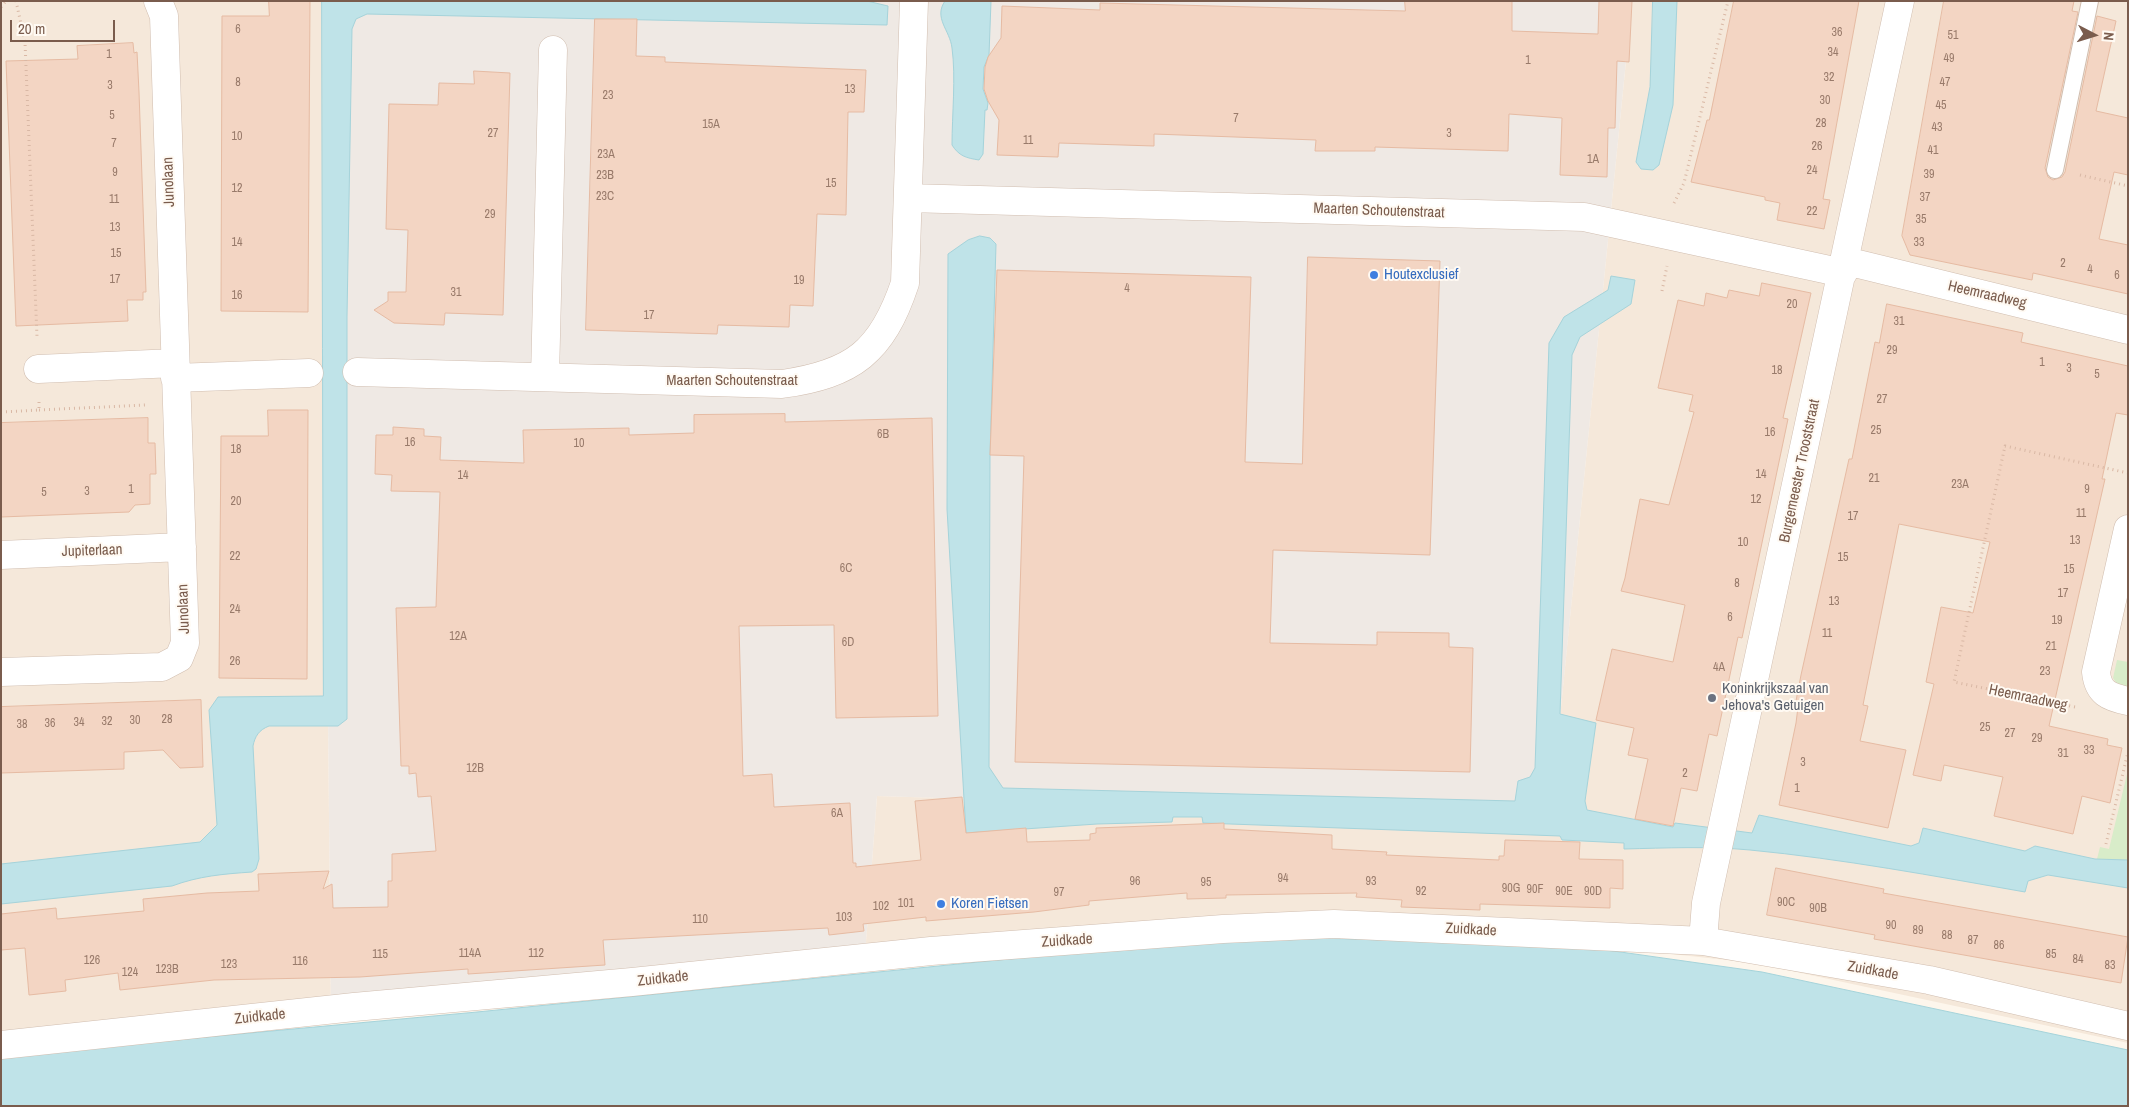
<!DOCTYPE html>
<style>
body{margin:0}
#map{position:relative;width:2129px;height:1107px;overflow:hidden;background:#fdf6ec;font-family:"Archivo Narrow",sans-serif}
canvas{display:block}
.frame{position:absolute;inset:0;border:2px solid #7a5c4d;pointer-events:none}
.north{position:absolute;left:2069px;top:10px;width:50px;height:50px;-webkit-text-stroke:4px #fffaf3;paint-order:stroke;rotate:95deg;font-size:14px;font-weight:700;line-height:20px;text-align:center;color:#7a5c4d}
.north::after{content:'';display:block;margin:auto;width:18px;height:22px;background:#7a5c4d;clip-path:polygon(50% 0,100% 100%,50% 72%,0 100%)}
.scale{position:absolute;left:10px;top:20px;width:105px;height:22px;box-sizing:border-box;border:2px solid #7a5c4d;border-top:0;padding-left:6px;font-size:15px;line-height:18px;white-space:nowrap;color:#7a5c4d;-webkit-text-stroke:4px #fffaf3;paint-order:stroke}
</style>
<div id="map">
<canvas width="2129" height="1107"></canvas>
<div class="frame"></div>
<div class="north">N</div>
<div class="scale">20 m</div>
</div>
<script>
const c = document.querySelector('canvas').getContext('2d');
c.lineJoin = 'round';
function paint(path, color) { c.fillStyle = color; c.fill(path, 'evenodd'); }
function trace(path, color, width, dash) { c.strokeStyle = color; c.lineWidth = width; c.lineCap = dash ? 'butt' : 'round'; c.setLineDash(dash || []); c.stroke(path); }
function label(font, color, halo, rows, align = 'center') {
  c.font = font + ' "Archivo Narrow",sans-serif'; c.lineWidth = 4; c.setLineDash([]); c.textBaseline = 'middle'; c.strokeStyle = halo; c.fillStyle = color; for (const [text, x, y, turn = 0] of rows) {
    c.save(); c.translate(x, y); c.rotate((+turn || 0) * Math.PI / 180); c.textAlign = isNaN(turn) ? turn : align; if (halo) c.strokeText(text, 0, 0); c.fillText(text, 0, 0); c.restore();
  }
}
const residential = new Path2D(`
 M1 1H328L324 307 331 1018 1 1050Z
 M1632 1H2128V1043L1754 963 1653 952 1371 933 864 968 877 796 1550 816Z`);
const industrial = new Path2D(`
 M328 1H1632L1550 817 877 796 864 968 331 1018 324 307Z`);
const green = new Path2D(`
 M2117 660 2128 662V687L2117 684 2113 678Z
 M2128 770V860L2097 859 2100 847 2109 849Z`);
const water = new Path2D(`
 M322 1H867L888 6 887 25 367 14 356 19 352 29 347 316V719L338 726H269C259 730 255 736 253 746L259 859 256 869 252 872C223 874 199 876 172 886L1 904V864L200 842 217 825 209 710 218 697 323 696Z
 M945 1H991L989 55 984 67 983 89 988 103 987 110H985L983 154 979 160C966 158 959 156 952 145 952 115 956 77 952 48 950 30 933 18 945 1Z
 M1653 1H1677L1673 105 1659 165 1653 170 1641 169 1636 162 1650 87Z
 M980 236 990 238 996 244 990 456 989 767 1003 788 1515 801 1518 781 1530 777 1535 768 1549 343 1564 317 1608 290 1611 276 1635 280 1631 304 1580 337 1572 355 1560 714 1596 723 1585 801 1587 810 1673 827 1675 823 1752 833 1759 815 1911 846 1919 843 1923 828 2025 851 2035 846 2095 859 2128 860V888L2048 875 2028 881 2025 892C1934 876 1843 859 1750 850 1708 846 1666 848 1624 849V843L1562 840 1560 836 1203 823 1202 817H1173L1172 822 1097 824 966 833 947 509 948 254 968 240Z
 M1280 937 1571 945 1762 972 2128 1050V1106H1V1056L477 1012 1079 952Z`);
const building = new Path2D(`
 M269 1H310L308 312 221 311 222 16H269Z
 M1405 1H1512V31L1598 34 1599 1H1632L1629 62 1617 61 1615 128H1608L1607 177 1560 175 1562 118 1509 114 1508 151 1375 147V151H1315L1316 140 1154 134V146L1059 143 1058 157 997 155 999 120 988 101 984 89 985 67 988 57 1001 38 1002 6 1100 10V3L1405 11Z
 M1734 1H1859L1823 199 1830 200 1824 229 1777 220 1780 203 1765 200V197L1691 182 1707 120H1709Z
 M1944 1H2074L2072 11 2078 12 2045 168 2048 177 2053 180 2062 177 2065 172 2097 16 2116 21 2096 111 2128 118V175L2114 172 2099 239 2128 245V294L2033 273 2032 280 1910 255 1902 236Z
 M595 19H637L636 56 665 57V62L866 70 864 112H848L846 215 817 214 813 306 790 305 789 327 718 325 717 334 586 330Z
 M133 43 134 53 137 52 139 92 146 292H143V300H127L128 321 16 326 6 61 78 59 77 46Z
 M474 71 510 73 503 315 445 313 444 325 394 323 374 310 388 301V292H406L408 230 386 229 389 104 438 105 439 83 474 84Z
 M1308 257 1440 261 1430 555 1273 550 1270 643 1377 645V632L1449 633V647L1473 648 1470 772 1015 762 1024 456 990 455 997 270 1251 277 1245 462 1302 464Z
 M1762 283 1811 293 1783 418 1788 419 1742 638 1738 637 1717 736 1709 734 1697 791 1681 788 1673 826 1635 819 1648 759 1628 755 1634 728 1596 720 1612 649 1673 662 1685 605 1621 591 1625 578 1640 499 1669 505 1694 412 1689 411 1693 395 1658 388 1678 300 1704 306 1706 293 1727 298 1729 290 1759 296Z
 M1887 304 2023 333 2021 342 2128 366V415L2116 413 2102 479H2105L2049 726 2108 739 2107 745 2122 748 2110 803 2082 796 2073 834 1994 816 2003 777 1944 765 1941 781 1913 775 1934 684 1926 682 1941 607 1973 613 1990 542 1899 524 1863 705 1868 706 1860 741 1906 750 1888 828 1779 805 1796 723 1798 707 1795 706 1801 675 1849 459H1852L1875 342 1879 343Z
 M268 410H308L307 679 219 678 221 436H268Z
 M785 414V422L932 418 938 716 836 718 834 625 739 626 743 776 772 774 774 807 850 803 853 863H856V867L921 860 915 801 962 797 966 833 1026 828 1027 842 1090 840V834L1096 833V828L1224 823V829L1332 835V849L1387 852 1386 855 1499 860V856H1504L1505 840 1580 842 1579 859 1623 860V889L1610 888V908L1480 904V910L1401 907 1402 900 1356 897 1357 893 1226 895V898L1187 899V893L1089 901V905L1034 912 926 921V917L863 924 864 931 829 935 828 928 603 940 605 965 468 974V969L360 977 214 980 120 990 118 973 65 980 66 991 29 995 25 948 1 950V914L56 908 57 919 144 911 143 899 207 893 259 891 258 874 329 871 323 889 332 884 333 908 388 907V881H392V854L436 851 431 796 418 797 416 773 409 774V766H401L396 608 436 607 440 492 391 491 392 475 375 474 376 435H393V427L424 429V436L441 437 440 460 524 463 523 430 629 428V435L694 433V415Z
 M148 418V443H155L156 474H150V504L135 505 129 512 1 517V423Z
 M201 700 203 767 180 768 163 750 124 752V769L1 773V707Z
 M1776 868 1884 889 1883 893 2128 937 2121 983 1874 939 1875 935 1767 915Z`);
const path = new Path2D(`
 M16 1 25 42 37 337
 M1 7 6 1
 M2080 175 2128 186
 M1674 203 1684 183 1728 1
 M1662 291 1667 266
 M39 410 146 405
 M1 412 39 410V401
 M2075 707 1954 682 2005 446 2128 473
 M2106 844 2128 752`);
const lane = new Path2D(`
 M2055 170 2090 1`);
const street = new Path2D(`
 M908 198 1584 217 1843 273
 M1846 261 2128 330
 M38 369 175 363
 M357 372 782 384C853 374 882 352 905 283L914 1
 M545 377 553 50
 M175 378 309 373
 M2128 529 2096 672C2098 693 2109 697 2128 701
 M1 555 182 547
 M1 672 162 667 179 658 185 643 164 16 158 1
 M1703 941 1706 903 1900 1
 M1 1045 354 1007 632 982 931 951 1223 929 1334 924 1703 941 1929 980 2128 1026`);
const markers = [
 [1374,275,5,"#3f7fe0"],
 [1712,698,5,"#6b7280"],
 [941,904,5,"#3f7fe0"]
];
const numberNames = [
 ["6",238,30],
 ["36",1837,33],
 ["51",1953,36],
 ["34",1833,53],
 ["1",109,55],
 ["49",1949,59],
 ["1",1528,61],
 ["32",1829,78],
 ["8",238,83],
 ["47",1945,83],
 ["3",110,86],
 ["13",850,90],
 ["23",608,96],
 ["30",1825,101],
 ["45",1941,106],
 ["5",112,116],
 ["7",1236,119],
 ["28",1821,124],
 ["15A",711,125],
 ["43",1937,128],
 ["27",493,134],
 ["3",1449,134],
 ["10",237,137],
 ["11",1028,141],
 ["7",114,144],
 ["26",1817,147],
 ["41",1933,151],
 ["23A",606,155],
 ["1A",1593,160],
 ["24",1812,171],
 ["9",115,173],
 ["39",1929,175],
 ["23B",605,176],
 ["15",831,184],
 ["12",237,189],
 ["23C",605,197],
 ["37",1925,198],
 ["11",114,200],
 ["22",1812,212],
 ["29",490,215],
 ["35",1921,220],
 ["13",115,228],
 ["14",237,243],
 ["33",1919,243],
 ["15",116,254],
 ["2",2063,264],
 ["4",2090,270],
 ["6",2117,276],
 ["17",115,280],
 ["19",799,281],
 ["4",1127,289],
 ["31",456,293],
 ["16",237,296],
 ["20",1792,305],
 ["17",649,316],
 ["31",1899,322],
 ["29",1892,351],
 ["1",2042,363],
 ["3",2069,369],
 ["18",1777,371],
 ["5",2097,375],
 ["27",1882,400],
 ["25",1876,431],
 ["16",1770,433],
 ["6B",883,435],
 ["16",410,443],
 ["10",579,444],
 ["18",236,450],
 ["14",1761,475],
 ["14",463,476],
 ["21",1874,479],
 ["23A",1960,485],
 ["1",131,490],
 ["9",2087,490],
 ["3",87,492],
 ["5",44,493],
 ["12",1756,500],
 ["20",236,502],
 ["11",2081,514],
 ["17",1853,517],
 ["13",2075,541],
 ["10",1743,543],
 ["22",235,557],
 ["15",1843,558],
 ["6C",846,569],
 ["15",2069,570],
 ["8",1737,584],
 ["17",2063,594],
 ["13",1834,602],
 ["24",235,610],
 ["6",1730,618],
 ["19",2057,621],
 ["11",1827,634],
 ["12A",458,637],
 ["6D",848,643],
 ["21",2051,647],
 ["26",235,662],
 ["4A",1719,668],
 ["23",2045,672],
 ["28",167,720],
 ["30",135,721],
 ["32",107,722],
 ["34",79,723],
 ["36",50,724],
 ["38",22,725],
 ["25",1985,728],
 ["27",2010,734],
 ["29",2037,739],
 ["33",2089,751],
 ["31",2063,754],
 ["3",1803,763],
 ["12B",475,769],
 ["2",1685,774],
 ["1",1797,789],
 ["6A",837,814],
 ["94",1283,879],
 ["96",1135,882],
 ["93",1371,882],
 ["95",1206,883],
 ["90G",1511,889],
 ["90F",1535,890],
 ["92",1421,892],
 ["90E",1564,892],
 ["90D",1593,892],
 ["97",1059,893],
 ["90C",1786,903],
 ["101",906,904],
 ["102",881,907],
 ["90B",1818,909],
 ["103",844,918],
 ["110",700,920],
 ["90",1891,926],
 ["89",1918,931],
 ["88",1947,936],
 ["87",1973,941],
 ["86",1999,946],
 ["114A",470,954],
 ["112",536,954],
 ["115",380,955],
 ["85",2051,955],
 ["84",2078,960],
 ["126",92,961],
 ["116",300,962],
 ["123",229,965],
 ["83",2110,966],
 ["123B",167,970],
 ["124",130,973]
];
const streetNames = [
 ["Junolaan",169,182,-92],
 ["Maarten Schoutenstraat",1379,211,2],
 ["Heemraadweg",1987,295,13],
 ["Maarten Schoutenstraat",732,381],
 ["Burgemeester Trooststraat",1800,471,-78],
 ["Jupiterlaan",92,551,-2],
 ["Junolaan",184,609,-92],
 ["Heemraadweg",2028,698,12],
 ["Zuidkade",1471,930,3],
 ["Zuidkade",1067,941,-4],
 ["Zuidkade",1873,971,10],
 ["Zuidkade",663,979,-6],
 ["Zuidkade",260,1017,-6]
];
const shopNames = [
 ["Houtexclusief",1384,275],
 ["Koren Fietsen",951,904]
];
const worshipNames = [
 ["Koninkrijkszaal van",1722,689],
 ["Jehova's Getuigen",1722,706]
];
paint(residential, '#f5e8da');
paint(industrial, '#efe9e4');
paint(green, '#d8ecc9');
paint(water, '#bfe3e8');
trace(water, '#a5d3da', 1);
paint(building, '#f3d5c3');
trace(building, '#e6bba3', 1);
trace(lane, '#d1beb0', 18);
trace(street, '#d1beb0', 29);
trace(path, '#d9b8a5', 3, [1, 4]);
trace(lane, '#fff', 16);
trace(street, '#fff', 28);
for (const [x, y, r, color] of markers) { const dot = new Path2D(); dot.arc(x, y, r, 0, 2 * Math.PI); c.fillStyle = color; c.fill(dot); trace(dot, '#fffaf3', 2); }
label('12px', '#987a6a', null, numberNames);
label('15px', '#7a5c4d', '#fffaf3', streetNames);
label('15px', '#366cbe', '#fffaf3', shopNames, 'left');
label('15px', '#5b616d', '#fffaf3', worshipNames, 'left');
</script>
